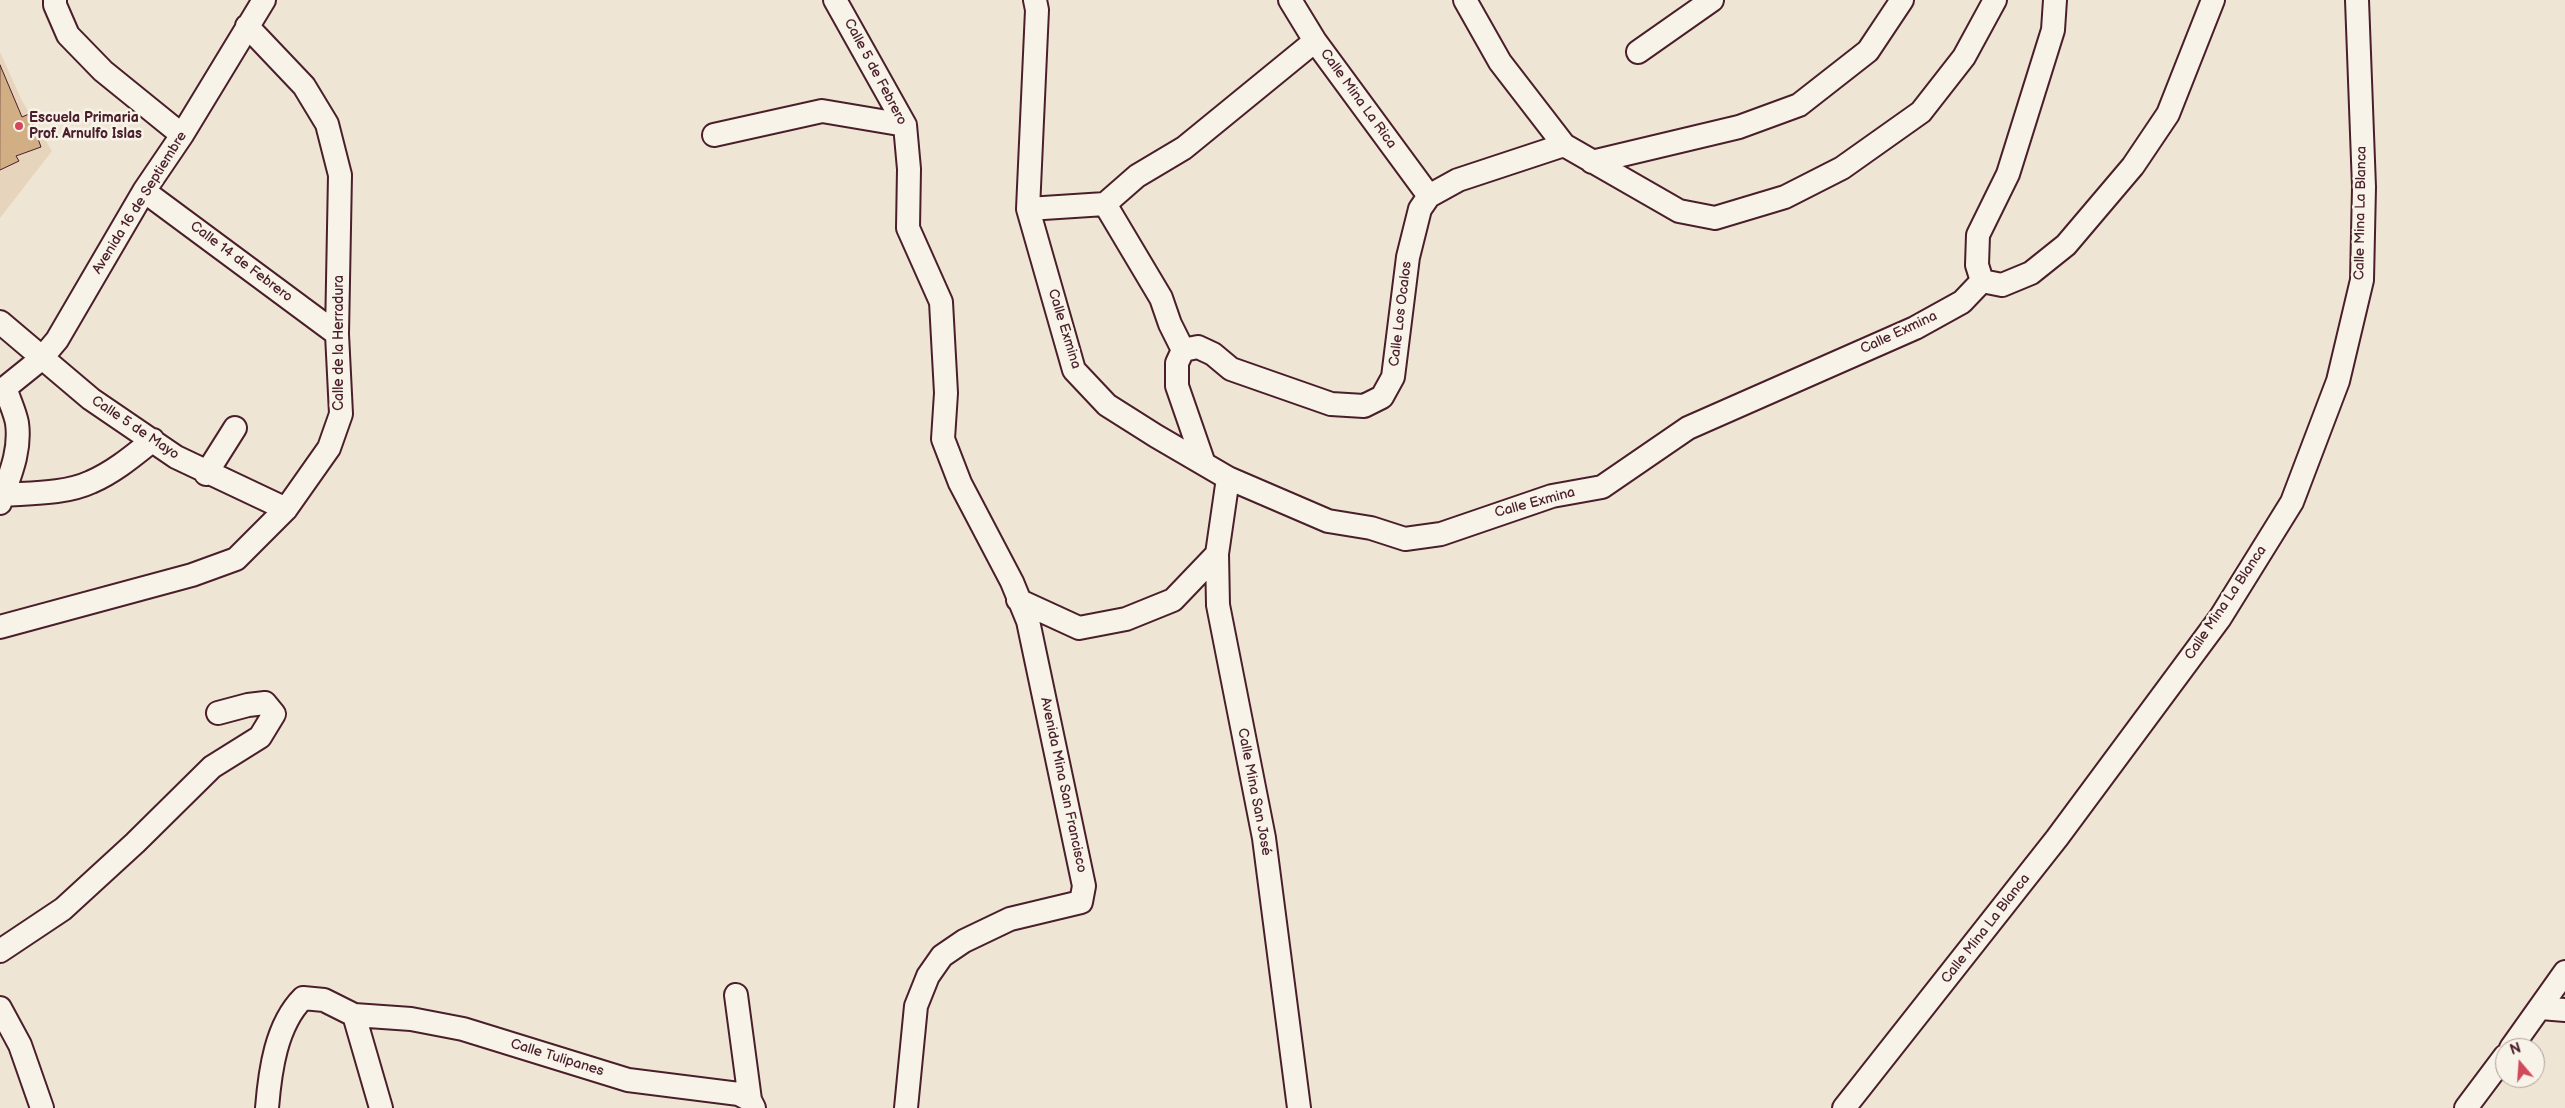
<!DOCTYPE html>
<meta charset="utf-8">
<style>
body{margin:0}
#map{position:relative;width:2565px;height:1108px;overflow:hidden;background:#efe5d4;font-family:"Balsamiq Sans",sans-serif}
canvas{display:block}
.north{position:absolute;left:2495px;top:1038px;width:50px;height:50px;box-sizing:border-box;background:#f7f3e8;border:1px solid #b29e9c;border-radius:50%;rotate:342deg;font-size:14px;font-weight:700;line-height:20px;text-align:center;color:#4a1f2b}
.north::after{content:'';display:block;margin:auto;width:18px;height:22px;background:#d1495b;clip-path:polygon(50% 0,100% 100%,50% 72%,0 100%)}
</style>
<div id="map">
<canvas width="2565" height="1108"></canvas>
<div class="north">N</div>
</div>
<script>
const c = document.querySelector('canvas').getContext('2d');
c.lineJoin = 'round';
function paint(path, color) { c.fillStyle = color; c.fill(path, 'evenodd'); }
function trace(path, color, width, dash) { c.strokeStyle = color; c.lineWidth = width; c.lineCap = dash ? 'butt' : 'round'; c.setLineDash(dash || []); c.stroke(path); }
function label(font, color, halo, rows, align = 'center') {
  c.font = font + ' "Balsamiq Sans",sans-serif'; c.lineWidth = 5; c.setLineDash([]); c.textBaseline = 'middle'; c.strokeStyle = halo; c.fillStyle = color; for (const [text, x, y, turn = 0] of rows) {
    c.save(); c.translate(x, y); c.rotate((+turn || 0) * Math.PI / 180); c.textAlign = isNaN(turn) ? turn : align; if (halo) c.strokeText(text, 0, 0); c.fillText(text, 0, 0); c.restore();
  }
}
const built = new Path2D(`
 M0 52 22 101 52 151 0 218Z`);
const building = new Path2D(`
 M0 65 22 117 29 114 41 147 16 156 19 161 0 170Z`);
const street = new Path2D(`
 M55 0V5L68 35 103 71 182 135
 M835 0 905 125 909 169 908 228 941 302 946 393 943 439 960 483 1012 582 1028 621 1084 886 1081 902 1010 919 964 941 942 956 928 976 916 1006 906 1108
 M1035 0 1037 10 1028 209 1074 370 1107 405 1156 436 1228 478 1328 521 1371 528 1405 539 1441 534 1552 496 1602 487 1688 428 1915 328 1962 302 1982 281 2002 285 2031 273 2066 245 2133 166 2168 114 2213 0
 M1290 0 1315 41 1429 196
 M1465 0 1500 62 1564 145 1679 211 1715 218 1785 197 1842 168 1921 112 1964 57 1995 0
 M1638 52 1712 0
 M714 135 822 111 905 125
 M1592 162 1739 127 1799 105 1868 51 1902 0
 M144 191 337 334
 M1105 204 1161 298 1170 324 1183 350
 M1028 209 1105 204 1137 176 1184 148 1315 41
 M1982 281 1977 265 1978 235 2008 174 2053 30 2055 0
 M0 322 91 399 176 457 286 509
 M0 392 41 359 57 340 144 191 182 135 264 0
 M1203 461 1177 386V363L1183 350 1198 347 1213 354 1231 369 1331 404 1364 406 1382 397 1393 377 1408 257 1420 209 1429 196 1458 180 1564 145
 M206 474 235 428
 M1228 478 1217 554 1218 605 1264 838 1299 1108
 M3 495C31 493 65 494 91 482 114 472 133 456 153 440
 M0 503C9 477 21 452 17 423 15 412 9 400 6 390
 M1018 600 1079 628 1126 619 1173 600 1217 554
 M0 627 192 575 236 559 286 509 329 448 341 414 337 334 340 175 327 124 304 86 247 26
 M0 951 63 909 135 843 212 767 260 737 274 714 265 703 248 705 218 713
 M736 995 750 1100
 M0 1008 20 1045 42 1108
 M2541 1008 2565 1010
 M354 1015 381 1108
 M2511 1048 2565 972
 M267 1108C270 1071 276 1025 303 998L324 1000 354 1015 411 1019 463 1029 628 1080 739 1094 750 1100 754 1108
 M1844 1108 2057 838 2220 618 2292 502 2338 381 2362 280 2364 187 2357 0
 M2466 1108 2505 1056`);
const markers = [
 [19,126,5,"#d1495b"]
];
const streetNames = [
 ["Calle 5 de Febrero",875,72,62],
 ["Calle Mina La Rica",1358,99,54],
 ["Avenida 16 de Septiembre",140,203,-58],
 ["Calle Mina La Blanca",2361,213,-89],
 ["Calle 14 de Febrero",241,262,37],
 ["Calle Los Ocalos",1401,314,-83],
 ["Calle Exmina",1064,329,73],
 ["Calle Exmina",1899,333,-25],
 ["Calle de la Herradura",339,343,-90],
 ["Calle 5 de Mayo",135,428,34],
 ["Calle Exmina",1535,503,-15],
 ["Calle Mina La Blanca",2226,603,-56],
 ["Avenida Mina San Francisco",1063,785,78],
 ["Calle Mina San José",1254,792,79],
 ["Calle Mina La Blanca",1986,929,-52],
 ["Calle Tulipanes",557,1058,17]
];
const poiNames = [
 ["Escuela Primaria",29,118],
 ["Prof. Arnulfo Islas",29,134]
];
paint(built, '#e6d4bc');
paint(building, '#d1ae83');
trace(building, '#4a1f2b', 1);
trace(street, '#4a1f2b', 26);
trace(street, '#f7f3e8', 22);
for (const [x, y, r, color] of markers) { const dot = new Path2D(); dot.arc(x, y, r, 0, 2 * Math.PI); c.fillStyle = color; c.fill(dot); trace(dot, '#f7f3e8', 2); }
label('14px', '#4a1f2b', '#f7f3e8', streetNames);
label('bold 14px', '#4a1f2b', '#f7f3e8', poiNames, 'left');
</script>
